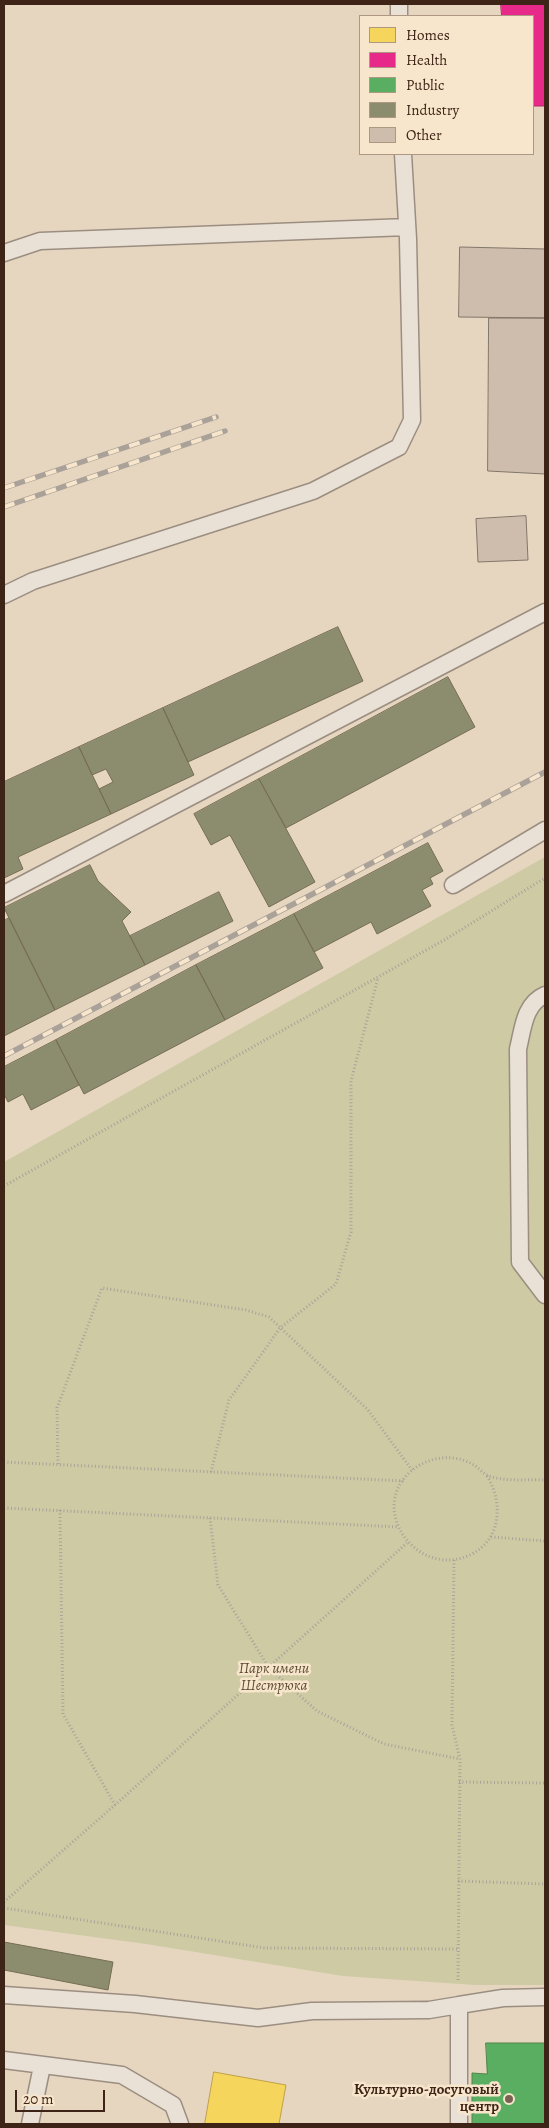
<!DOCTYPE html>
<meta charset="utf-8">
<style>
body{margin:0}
#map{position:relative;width:549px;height:2128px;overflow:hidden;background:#e6d6c0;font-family:Alegreya,serif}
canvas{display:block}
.frame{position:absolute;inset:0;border:5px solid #3e2417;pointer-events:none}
.legend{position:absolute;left:359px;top:15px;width:175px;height:140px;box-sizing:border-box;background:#f8e6cc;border:1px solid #ae9884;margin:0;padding:6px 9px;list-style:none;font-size:15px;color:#3e2417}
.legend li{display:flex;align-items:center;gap:10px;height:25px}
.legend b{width:25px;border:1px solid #ae9884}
.scale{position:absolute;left:15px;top:2090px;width:90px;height:22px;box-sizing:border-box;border:2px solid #3e2417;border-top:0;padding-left:6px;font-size:15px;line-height:18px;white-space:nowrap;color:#3e2417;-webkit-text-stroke:4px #f8e6cc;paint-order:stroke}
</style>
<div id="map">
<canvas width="549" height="2128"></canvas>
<div class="frame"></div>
<ul class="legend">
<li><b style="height:14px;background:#f6d55c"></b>Homes</li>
<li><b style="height:14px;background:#e7298a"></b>Health</li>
<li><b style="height:14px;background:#5aae61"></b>Public</li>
<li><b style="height:14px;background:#8c8c6e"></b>Industry</li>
<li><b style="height:14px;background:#cebdac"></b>Other</li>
</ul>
<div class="scale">20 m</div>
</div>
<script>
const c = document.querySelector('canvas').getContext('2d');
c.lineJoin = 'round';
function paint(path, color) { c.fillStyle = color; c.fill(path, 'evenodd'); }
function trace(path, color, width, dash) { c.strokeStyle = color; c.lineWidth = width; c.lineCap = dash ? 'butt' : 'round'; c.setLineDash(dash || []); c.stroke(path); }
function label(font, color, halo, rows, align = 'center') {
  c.font = font + ' Alegreya,serif'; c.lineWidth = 5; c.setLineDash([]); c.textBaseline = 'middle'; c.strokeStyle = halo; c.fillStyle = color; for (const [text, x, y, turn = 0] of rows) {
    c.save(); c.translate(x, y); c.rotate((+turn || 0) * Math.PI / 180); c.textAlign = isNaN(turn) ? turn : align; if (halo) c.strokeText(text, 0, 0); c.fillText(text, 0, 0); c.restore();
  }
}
const green = new Path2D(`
 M545 857V1985H475L343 1976 146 1944 4 1925V1162Z`);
const homes = new Path2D(`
 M214 2072 286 2085 279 2124H205Z`);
const health = new Path2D(`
 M501 4H545V106H533V16H502Z`);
const public = new Path2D(`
 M486 2043H545V2124H472V2073L487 2074Z`);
const industry = new Path2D(`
 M338 627 363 681 188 762 163 708Z
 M448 677 475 727 286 828 259 779Z
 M163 708 194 775 111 814 99 789 113 782 106 769 92 775 79 747Z
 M79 747 111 814 18 857 23 869 4 878V782Z
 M259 779 315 882 269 907 230 835 211 845 194 814Z
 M428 843 443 871 430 878 433 884 422 890 431 906 377 934 371 922 314 952 294 914Z
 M90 865 98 881 131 912 122 921 145 965 55 1010 4 908Z
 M219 892 233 921 145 965 130 936Z
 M294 914 323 968 225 1020 196 965Z
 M9 918 55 1010 4 1036V921Z
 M196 965 225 1020 84 1094 56 1040Z
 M56 1040 79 1085 31 1110 23 1094 8 1102 4 1094V1067Z
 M4 1942 113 1962 108 1990 4 1970Z`);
const building = new Path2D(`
 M460 247 545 249V318L459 317Z
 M489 318H545V474L488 471Z
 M526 516 528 560 478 562 476 519Z`);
const path = new Path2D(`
 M4 1186 446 939 545 878
 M4 1462 404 1481
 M58 1464 57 1408 102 1288 246 1310 269 1317 368 1410 412 1470
 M211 1472 229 1400 280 1328 336 1284 351 1232V1081L378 978
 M487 1476C503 1502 502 1538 472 1554 419 1581 367 1511 410 1472 428 1456 454 1453 474 1465 479 1468 483 1474 489 1476 505 1482 528 1479 545 1480
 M4 1508 399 1527
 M60 1510 63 1714 115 1805
 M210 1518 218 1585 269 1668 317 1711 384 1744 460 1759
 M491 1537 545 1541
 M454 1560 452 1725 460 1759 458 1981
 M459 1782 545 1783
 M458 1881 545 1884
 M4 1902 115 1805 407 1543
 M4 1908 265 1948 458 1949`);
const service = new Path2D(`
 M399 4V16
 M4 253 40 241 407 227
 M4 595 33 581 313 491 399 447 412 420 408 239 403 154
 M453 885 545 830
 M4 894 545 612
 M545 995C524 1004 523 1029 518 1049L520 1262 545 1295
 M4 1995 135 2004 258 2018 312 2011 429 2010 459 2005
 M4 2060 122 2075 173 2105 180 2124
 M30 2124 42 2066
 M459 2124V2005L503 1998 545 1997`);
const rail = new Path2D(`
 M4 488 216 417
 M4 507 225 431
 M4 1056 545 772`);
const markers = [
 [509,2099,5,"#796252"]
];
const parkNames = [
 ["Парк имени",274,1669],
 ["Шестрюка",274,1686]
];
const poiNames = [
 ["Культурно-досуговый",499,2090],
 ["центр",499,2107]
];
paint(green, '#cdcaa4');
paint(homes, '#f6d55c');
trace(homes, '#bfa047', 1);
paint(health, '#e7298a');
trace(health, '#b42868', 1);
paint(public, '#5aae61');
trace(public, '#52854b', 1);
paint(industry, '#8c8c6e');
trace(industry, '#756d54', 1);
paint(building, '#cebdac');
trace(building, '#82766a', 1);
trace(service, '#9b8e81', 19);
trace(path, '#aaa299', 3, [1, 2.5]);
trace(service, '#e9e1d6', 16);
trace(rail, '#aaa299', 5.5);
trace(rail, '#f8e6cc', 4, [11]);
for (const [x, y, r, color] of markers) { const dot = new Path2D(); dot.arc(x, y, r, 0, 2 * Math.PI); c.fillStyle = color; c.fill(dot); trace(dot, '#f8e6cc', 2); }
label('italic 15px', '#5d4b34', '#f8e6cc', parkNames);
label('bold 15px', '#3e2417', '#f8e6cc', poiNames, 'right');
</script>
